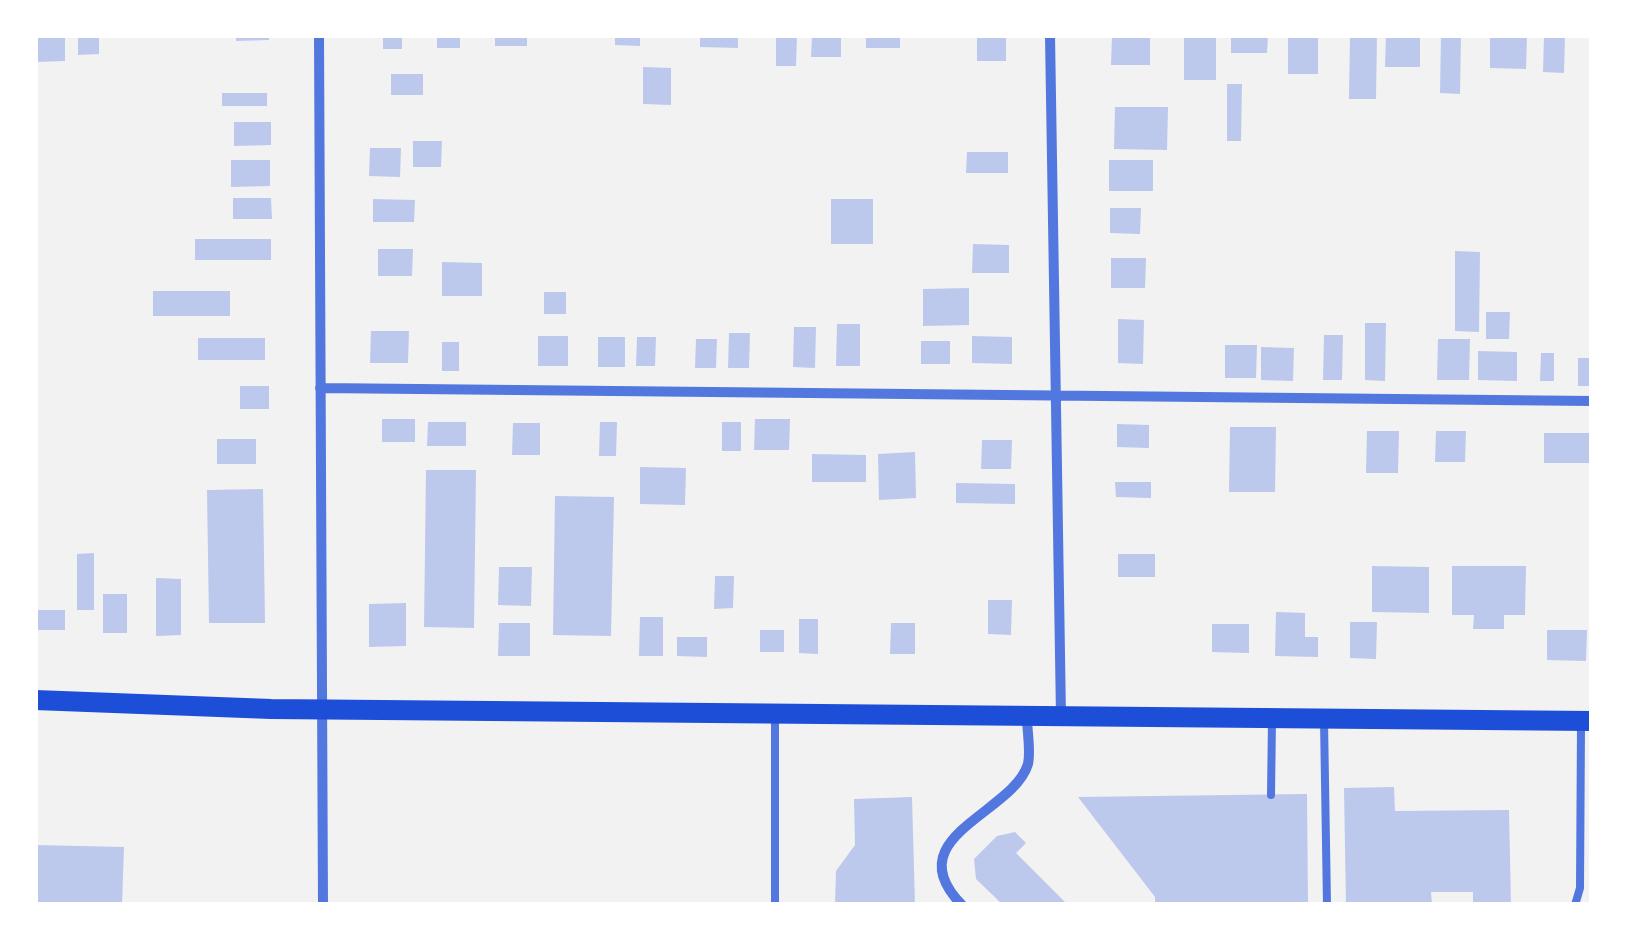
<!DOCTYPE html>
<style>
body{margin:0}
#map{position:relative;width:1627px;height:940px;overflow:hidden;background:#f2f2f2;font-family:Raleway,sans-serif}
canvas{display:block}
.frame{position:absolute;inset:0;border:38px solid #fff;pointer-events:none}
</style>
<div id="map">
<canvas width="1627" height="940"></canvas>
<div class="frame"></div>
</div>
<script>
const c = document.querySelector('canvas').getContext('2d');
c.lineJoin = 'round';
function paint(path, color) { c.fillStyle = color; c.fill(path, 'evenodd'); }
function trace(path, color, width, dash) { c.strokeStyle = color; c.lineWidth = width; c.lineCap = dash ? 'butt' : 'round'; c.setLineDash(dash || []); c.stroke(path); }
const building = new Path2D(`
 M35 35H65V61L35 62Z
 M78 35H99V54L78 55Z
 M236 35H269V40L236 41Z
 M383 35H402V49H383Z
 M437 35H460V48H437Z
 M495 35H527V46H495Z
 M615 35H640V46L615 45Z
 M700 35H738V48L700 47Z
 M776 35H797L796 66H776Z
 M812 35H841V57H811Z
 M866 35H900V48H866Z
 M977 35H1006V61H977Z
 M1112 35H1150V65H1111Z
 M1184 35H1216V80H1184Z
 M1231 35H1268L1267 53H1231Z
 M1288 35H1318V74H1288Z
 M1350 35H1377L1376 99H1349Z
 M1386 35H1420V67H1385Z
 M1441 35H1461L1460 94 1440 93Z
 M1490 35H1527L1526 69 1490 68Z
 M1544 35H1565L1564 73 1543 72Z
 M643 67 671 68V105L643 104Z
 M391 74H423V95H391Z
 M1227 84H1242L1241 141H1227Z
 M222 93H267V106H222Z
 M1115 107H1168L1167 150 1114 149Z
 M234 122H271V145L234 146Z
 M413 141H442L441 167H413Z
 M370 148H401L400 177 369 176Z
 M967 152H1008V173H966Z
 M231 160H270V186L231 187Z
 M1109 160H1153V191H1109Z
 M233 198H271L272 219H233Z
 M373 199 415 200 414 222H373Z
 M831 199H873V244H831Z
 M1110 208H1141L1140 234 1110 233Z
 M195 239H271V260H195Z
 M973 244 1009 245V273H972Z
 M378 249H413L412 276H378Z
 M1455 251 1480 252 1479 332 1455 331Z
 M1111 258H1146L1145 288H1111Z
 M442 262 482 263V296H442Z
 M969 288V325L923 326V289Z
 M153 291H230V316H153Z
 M544 292H566V314H544Z
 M1486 312H1510L1509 339H1486Z
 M1118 319 1144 320 1143 364 1118 363Z
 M1365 323H1386L1385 381 1365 380Z
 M837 324H860V366H836Z
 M794 327H816L815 368 793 367Z
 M371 331H409L408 363H370Z
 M729 333H750L749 368H728Z
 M1324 335H1343L1342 380H1323Z
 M538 336H568V366H538Z
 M972 336 1012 337V364L972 363Z
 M598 337H625V367H598Z
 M637 337H656L655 366H636Z
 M198 338H265V360H198Z
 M696 339H717L716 368H695Z
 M1438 339H1470L1469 380H1437Z
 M921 341H950V364H921Z
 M442 342H459V371H442Z
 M1225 345H1257L1256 378H1225Z
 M1261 347 1294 348 1293 381 1261 380Z
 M1478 351 1517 352V381L1478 380Z
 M1541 353H1554V381H1540Z
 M1578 358H1592V386H1578Z
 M240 386H269V409H240Z
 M382 419H415V442H382Z
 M755 419H790L789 450H754Z
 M428 422H466V446H427Z
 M600 422H617L616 456H599Z
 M722 422H741V451H722Z
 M513 423H540V455H512Z
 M1117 424 1149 425V448L1117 447Z
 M1230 427H1276L1275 492H1229Z
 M1367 431H1399L1398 473H1366Z
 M1436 431H1466L1465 462H1435Z
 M1544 433H1592L1591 463H1544Z
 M217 439H256V464H217Z
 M982 440H1012L1011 469H981Z
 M915 452 916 498 879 500 878 454Z
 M812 454 866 455V482H812Z
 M640 467 686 468 685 505 640 504Z
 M426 470H476L474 628 424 627Z
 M1115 482H1151V498L1116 497Z
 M956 483 1015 484V504L956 503Z
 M263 489 265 623H209L207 490Z
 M555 496 614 497 611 636 553 635Z
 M94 553V610H77V554Z
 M1118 554H1155V577H1118Z
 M1372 566 1429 567V613L1372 612Z
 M1452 566H1526L1525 615H1504V629H1473L1474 615H1452Z
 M499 567H532L531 606 498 605Z
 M715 576H734L733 608 714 609Z
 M156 578 181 579V635L156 636Z
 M103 594H127V633H103Z
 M988 600H1012L1011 635 988 634Z
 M406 603V646L369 647V604Z
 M35 610H65V630H35Z
 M1276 612 1305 613V637H1318V657L1275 656Z
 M640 617H663V656H639Z
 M799 619H818V654L799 653Z
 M1350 622H1377L1376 659 1350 658Z
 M499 623H530V656H498Z
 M891 623H915V654H890Z
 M1212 624H1249V653L1212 652Z
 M760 630H784V652H760Z
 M1547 630H1587L1586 661 1547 660Z
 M677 637H707V657L677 656Z
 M1394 787 1395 811 1509 810 1511 905H1473V892H1431L1432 905H1346L1344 788Z
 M1307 794 1308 905H1155V897L1078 797Z
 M912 797 915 905H835L836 871 855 845 854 799Z
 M1015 832 1026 843 1016 853 1068 905H1003L976 879 974 859 997 836Z
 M35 845 124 847 122 905H35Z`);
const service = new Path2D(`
 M775 715V905
 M1324 720 1327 905
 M1271 795 1272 719
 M1575 905 1580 888 1581 725`);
const minor = new Path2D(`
 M319 35 323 905
 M1050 35 1061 716
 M320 388 1592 401
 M962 905C895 837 1013 814 1028 764 1031 751 1027 731 1027 717`);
const secondary = new Path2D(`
 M35 700 271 709 1592 721`);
paint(building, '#bdc9ec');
trace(service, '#5277de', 8);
trace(minor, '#5277de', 10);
trace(secondary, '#1d4ed8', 20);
</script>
